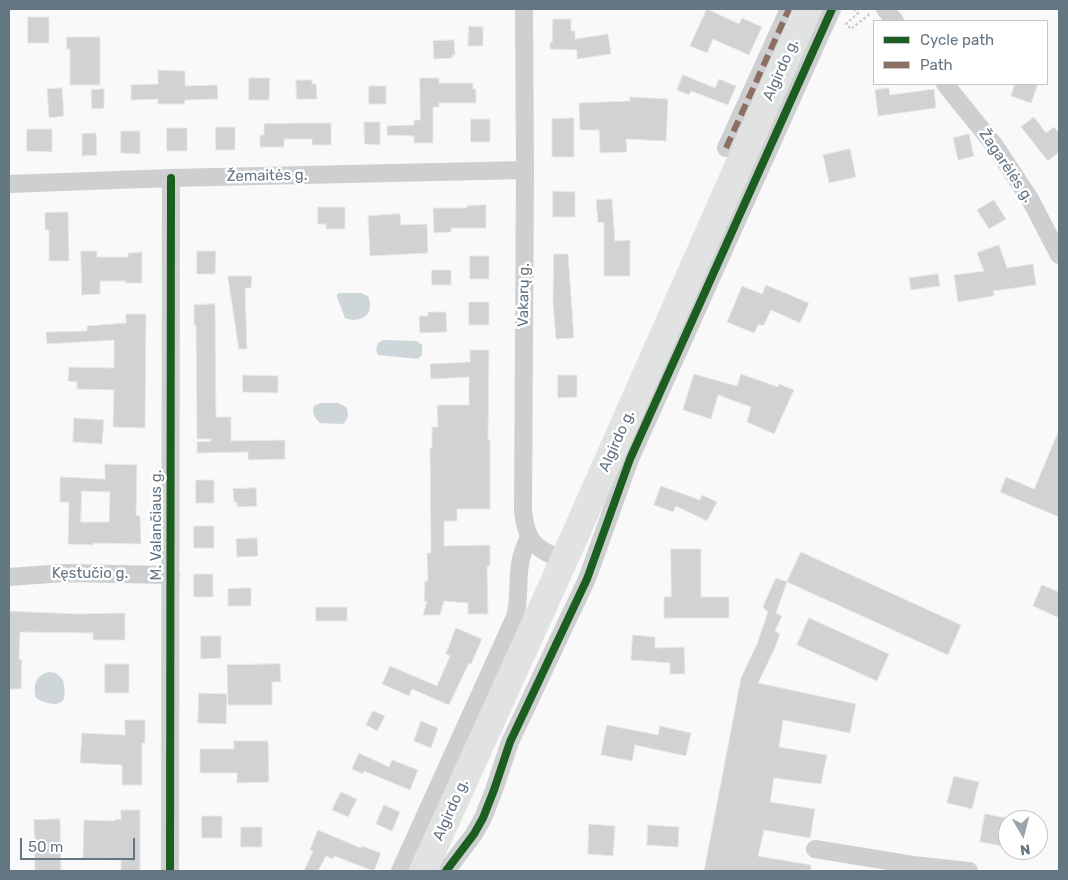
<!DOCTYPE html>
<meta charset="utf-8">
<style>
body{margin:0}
#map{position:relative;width:1068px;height:880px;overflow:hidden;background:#f9f9f9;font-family:Rubik,sans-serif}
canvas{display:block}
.frame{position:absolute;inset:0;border:10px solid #657683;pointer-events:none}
.legend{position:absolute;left:873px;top:20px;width:175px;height:65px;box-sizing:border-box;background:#fff;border:1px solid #c1c8cd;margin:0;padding:6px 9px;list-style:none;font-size:15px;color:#657683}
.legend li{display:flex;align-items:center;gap:10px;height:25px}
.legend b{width:25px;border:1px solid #c1c8cd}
.north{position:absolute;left:998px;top:810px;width:50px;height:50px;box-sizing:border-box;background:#fff;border:1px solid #c1c8cd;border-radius:50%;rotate:172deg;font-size:14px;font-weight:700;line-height:20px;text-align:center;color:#657683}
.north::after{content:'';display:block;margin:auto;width:18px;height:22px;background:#99a4ac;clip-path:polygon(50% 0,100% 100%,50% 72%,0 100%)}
.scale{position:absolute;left:20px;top:838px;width:115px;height:22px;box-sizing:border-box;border:2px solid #657683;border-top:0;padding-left:6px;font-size:15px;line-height:18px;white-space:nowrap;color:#657683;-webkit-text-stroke:4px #fff;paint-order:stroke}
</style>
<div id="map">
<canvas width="1068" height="880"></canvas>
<div class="frame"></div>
<ul class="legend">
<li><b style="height:6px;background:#1b5e20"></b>Cycle path</li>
<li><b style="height:6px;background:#8d6e63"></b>Path</li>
</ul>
<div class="north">N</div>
<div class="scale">50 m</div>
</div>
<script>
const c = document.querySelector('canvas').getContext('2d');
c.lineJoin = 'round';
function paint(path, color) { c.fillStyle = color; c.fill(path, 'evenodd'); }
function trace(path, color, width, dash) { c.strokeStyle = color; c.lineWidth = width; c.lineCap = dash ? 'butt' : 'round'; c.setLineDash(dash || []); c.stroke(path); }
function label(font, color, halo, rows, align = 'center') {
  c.font = font + ' Rubik,sans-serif'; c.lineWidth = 5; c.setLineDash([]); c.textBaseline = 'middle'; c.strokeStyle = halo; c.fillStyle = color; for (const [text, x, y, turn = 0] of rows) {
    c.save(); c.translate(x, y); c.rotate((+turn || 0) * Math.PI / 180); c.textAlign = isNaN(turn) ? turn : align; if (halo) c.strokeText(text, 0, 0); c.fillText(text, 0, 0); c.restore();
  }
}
const water = new Path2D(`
 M340 293H361L368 296C376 314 361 324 345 318L337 297V294Z
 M383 340 417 341 422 345V355L418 359 378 355 376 350 378 343Z
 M320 403H338L346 407C349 413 349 419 343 424L320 423C314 417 312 414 314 406Z
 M49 672 56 673 63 680C64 686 66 695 63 700 58 708 42 702 36 698 33 686 35 675 49 672Z`);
const building = new Path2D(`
 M707 9 739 24 742 18 762 27 749 55 713 39 707 53 690 46Z
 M28 17H49V43H28Z
 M553 19H571V31H575V39L608 34 611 54 577 59V50L550 49V42H552Z
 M469 26 483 27V46H468Z
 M67 37H100V85H70V49H67Z
 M454 40 455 55H452V58L434 59 433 41Z
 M158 70 185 71V86L217 85 218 99 185 100 184 104H158V99L131 100V85L158 84Z
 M683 75 715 88 719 79 736 86 728 105 691 91 689 95 677 90Z
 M249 78H270L269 100H249Z
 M420 78H439V83H473V89H476V103H439V107H433V143H414V136L387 135V126L414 125V120H420Z
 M296 80H312V84H316L317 99H297Z
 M1015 84H1038L1031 103 1011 96Z
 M369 86H386V104H369Z
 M62 88 64 116 49 118 47 89Z
 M889 88 890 95 934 89 936 108 878 116 875 90Z
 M104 89V108L92 109 91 90Z
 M630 97 668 99 666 141 626 139 627 152 600 153 599 130H580L579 103 630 101Z
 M1034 117 1046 133 1054 127 1059 133V152L1048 161 1021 127Z
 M574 118V157H552V119Z
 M471 119H490V142H471Z
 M364 122H380V145L365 144Z
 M305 123H331V145H312V139H284V147H260V135H264V124Z
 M216 127H235V150H216Z
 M167 128H187V151H167Z
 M27 129H52V152L27 151Z
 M121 131H140V154L121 153Z
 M96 133 97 155 82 156V134Z
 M969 134 974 156 958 160 953 138Z
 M850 149 856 177 829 183 823 155Z
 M553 191 575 192V217H553Z
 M612 199 615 241 630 240V276H604V222L598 223 596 200Z
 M994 200 1006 219 989 229 977 210Z
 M486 205V228H451V232L434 233 433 208H467V206Z
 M318 207H345V229H326V224H318Z
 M68 212 69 261H49V230H45V213Z
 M400 214 401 225 427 224 428 253 370 256 368 216Z
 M999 245 1007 268 1033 264 1036 285 993 291 994 296 958 302 954 275 984 271 977 253Z
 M81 251H97V257H128V253L142 252V283H126V281H100V294L82 295Z
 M197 251H216L215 274H197Z
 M554 254H568L574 338 556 339 553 304Z
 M470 256H489V279H470Z
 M432 270H451V285H432Z
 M938 274 940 286 911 290 909 278Z
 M228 276H252L251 288H245L247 349H239Z
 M766 285 809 303 800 323 771 310 764 325H758L754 333 727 322 742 286 762 294Z
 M469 302H489V325H469Z
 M215 304 216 417H231V441L285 440V459L248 460V452L197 453V442L211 441V439H197L196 325H194V305Z
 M428 312H446L447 332 420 333 419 316H428Z
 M126 314H146L145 428 113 427 114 390 77 389V382L68 381 69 367 114 368V340L47 344 46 332 87 331V326L126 323Z
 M470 350H489L488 440H490V509H457V521H444V546L490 545V566H487L488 614H468V603L444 601 440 615H423L427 601H424L425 581H428L427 553H431L430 448H432V427H438L437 405H469V377L431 379 430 364 470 362Z
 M694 374 737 386 741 374 778 387 779 384 794 390 774 434 747 422 751 407 718 395 711 419 683 410Z
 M243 375 278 376V393L243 392Z
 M558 375H577V397L558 398Z
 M74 418 104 420 102 444 73 442Z
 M1059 430V517L1000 492 1006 477 1034 489Z
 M105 464 137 465 136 515 140 516 141 544 93 543V545L68 544 69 502H60V477L105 479ZM82 491 110 492 109 522H81Z
 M196 480H214V503H196Z
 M661 486 700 500 702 495 717 502 707 521 676 506 673 512 654 505Z
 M256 488 257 506 237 507V502H234L233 489Z
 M194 526H214V548H194Z
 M257 538 258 556 237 557 236 539Z
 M671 549H701V597H729V618H664V597H671Z
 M801 552 961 625 948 655 787 582Z
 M194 574H213V597H194Z
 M776 578 787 582 776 613 782 616 775 631 780 634 774 650 758 683 856 704 850 733 783 720 779 747 827 755 821 784 774 778 770 802 815 809 810 838 764 830 758 856 811 865V871H704L741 678 757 644 768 612 763 607Z
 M1042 585 1059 592V618L1033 606Z
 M251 588V606H228V589Z
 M316 607H347V621H316Z
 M9 611 76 614 125 613V640H93V633L20 632 19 659 22 660 21 689H9Z
 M809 618 889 654 877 681 797 645Z
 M456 628 482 639 471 664 469 663 449 705 412 689 409 696 382 684 390 666 437 686 450 656 446 654Z
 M633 635 655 637V648L684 647 685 674H670V663L631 660Z
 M201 636H221V658L201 659Z
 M105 664H129V693H105Z
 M280 664 281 682H272V705H228L227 665Z
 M199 693 227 694 226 724 198 723Z
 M373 711 385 716 377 731 366 725Z
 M125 720H145V743H142V785H122V765L80 763 82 733 125 735Z
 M421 721 438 728 431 748 414 741Z
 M607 725 658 735 660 726 691 733 686 756 635 745 632 761 601 755Z
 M234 741H268L269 782 237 783V773H200V749H234Z
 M359 753 389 767 392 760 418 770 410 790 364 771 363 774 352 769Z
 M954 776 979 782 972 809 947 803Z
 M341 792 357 799 348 817 332 810Z
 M384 805 400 812 392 831 376 824Z
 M121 810H140V871H121V860L83 859 84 820 114 821V820L121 819Z
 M985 814 1007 818 1003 846 980 842Z
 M202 816H222V838H202Z
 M60 819 61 871H35L34 820Z
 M589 824 615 826 613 856 588 854Z
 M648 825 679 827 678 847 647 845Z
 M241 827H262V847H241Z
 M318 830 361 848 362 846 381 853 374 871 334 856 333 859 326 856 318 871H304L313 851 310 850Z`);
const path = new Path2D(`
 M854 9 858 13 846 24 851 29 871 13`);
const minor = new Path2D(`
 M524 9 525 170 523 510C526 542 535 549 564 560
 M885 9 895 21
 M945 84 995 146 1030 199 1059 255
 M726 148 789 9
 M9 184 171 178 525 170
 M9 577 65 573 171 575
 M815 849 913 865 969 871
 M170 871 171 178
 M400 871 515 617C520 599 517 582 520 564 521 555 525 546 529 537
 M446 871 474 834 483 818 494 790 510 742 587 579 630 459 832 9`);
const primary = new Path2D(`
 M423 871 564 560 808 9`);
const quiet = new Path2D(`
 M726 148 789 9`);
const cycleway = new Path2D(`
 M170 871 171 178
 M446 871 474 834 483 818 494 790 510 742 587 579 630 459 832 9`);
const streetNames = [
 ["Algirdo g.",781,70,-66],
 ["Žagarėlės g.",1006,166,56],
 ["Žemaitės g.",267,176,-1],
 ["Vakarų g.",524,295,-89],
 ["Algirdo g.",617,441,-66],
 ["M. Valančiaus g.",157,525,-90],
 ["Kęstučio g.",90,574],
 ["Algirdo g.",451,810,-66]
];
paint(water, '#ced6d9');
paint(building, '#d0d2d3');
trace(building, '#e8e8e8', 1);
trace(path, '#cbcccd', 2.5, [2.5, 2.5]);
trace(minor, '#cecfd0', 18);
trace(primary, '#e1e2e2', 28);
trace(quiet, '#8d6e63', 6, [12, 6]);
trace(cycleway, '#1b5e20', 8);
label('15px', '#657683', '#fff', streetNames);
</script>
